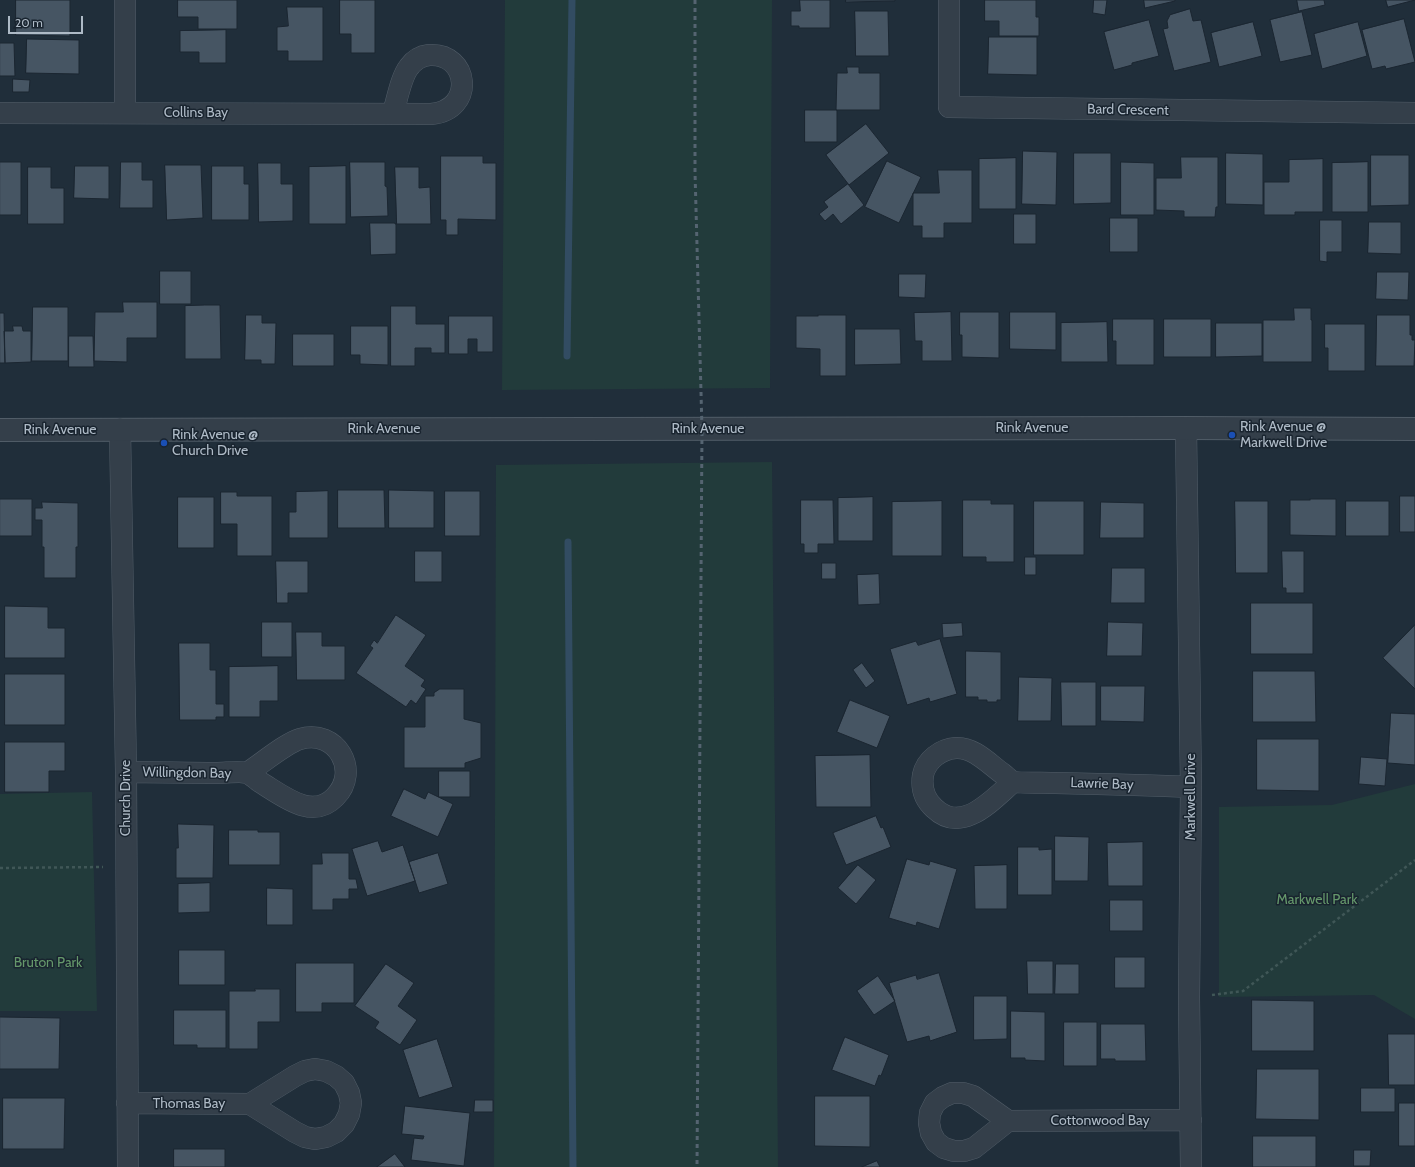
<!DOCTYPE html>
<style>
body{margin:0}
#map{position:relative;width:1415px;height:1167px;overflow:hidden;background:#202e3a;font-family:Cabin,sans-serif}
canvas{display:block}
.scale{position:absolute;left:8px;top:16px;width:75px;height:18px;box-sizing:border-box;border:2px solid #aebac6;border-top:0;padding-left:5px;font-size:12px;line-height:14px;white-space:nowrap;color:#aebac6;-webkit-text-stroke:3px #19242f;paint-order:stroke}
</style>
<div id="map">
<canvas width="1415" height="1167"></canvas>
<div class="scale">20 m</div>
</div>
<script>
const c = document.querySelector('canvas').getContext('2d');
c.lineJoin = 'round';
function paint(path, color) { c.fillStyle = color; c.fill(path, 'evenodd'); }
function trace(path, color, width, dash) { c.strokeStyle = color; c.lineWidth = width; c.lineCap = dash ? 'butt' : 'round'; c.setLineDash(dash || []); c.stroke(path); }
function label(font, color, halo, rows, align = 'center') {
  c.font = font + ' Cabin,sans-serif'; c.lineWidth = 3; c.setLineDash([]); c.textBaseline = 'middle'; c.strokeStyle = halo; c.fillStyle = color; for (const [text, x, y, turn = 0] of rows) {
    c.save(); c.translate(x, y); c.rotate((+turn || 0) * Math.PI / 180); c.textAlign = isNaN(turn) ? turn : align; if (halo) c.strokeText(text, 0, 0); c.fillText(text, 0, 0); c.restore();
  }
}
const green = new Path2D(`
 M505 0H772L770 388 502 390Z
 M772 462 778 1167H494L496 465Z
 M1415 784V1019L1374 995 1219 997V807L1332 805Z
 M92 792 97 1011H0V794Z`);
const stream = new Path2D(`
 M567 356 572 0
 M568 542 573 1167`);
const building = new Path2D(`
 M16 0H70V36L16 35Z
 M178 0H237V29H198V17H178Z
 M340 0H375V53H351V34H340Z
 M800 0H830V28H799V26H791V11H800Z
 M846 0H895V1L846 2Z
 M985 0H1036V17H1039V36H999V21H985Z
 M1094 0H1107L1105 15 1093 13Z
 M1144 0H1175V1L1145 8Z
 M1297 0H1324L1325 5 1299 11Z
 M1386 0H1415L1388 7Z
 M287 7H323V61H288V51H277V27L288 26Z
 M1190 9 1193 21 1201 20 1211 62 1174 71 1163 29 1168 28 1167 21 1170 15Z
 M855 11H888L889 56H856Z
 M1302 12 1312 55 1280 62 1270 20Z
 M1404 19 1415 62 1386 69 1385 66 1372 69 1362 30Z
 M1149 20 1159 56 1132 63V65L1114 70 1104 32Z
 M1253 22 1262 56 1219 67 1211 33Z
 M1358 22 1367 56 1322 69 1314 34Z
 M226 30V63H199V52H180V31Z
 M989 37H1037V75L988 74Z
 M27 39 79 40V74L26 73Z
 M0 43H14L15 76H0Z
 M847 67H859V73H880V110H836L837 73H847Z
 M13 79 30 80 29 92H13Z
 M805 110H837V142H805Z
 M866 124 889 153 849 185 826 155Z
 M1023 151 1057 152 1056 205 1022 204Z
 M1074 153H1111V203L1074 204Z
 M1226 153 1263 154V205L1226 204Z
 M1371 155H1409V205L1371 206Z
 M441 156H483V163H496V220L458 219V235H446V220H441Z
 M1181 157H1218V207H1216L1215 217H1184V211L1156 210V178H1181Z
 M1016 158V209H979V159Z
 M1323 159V212H1295V215H1264V182H1289V160Z
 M887 161 921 177 899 223 865 207Z
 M0 162H21V215H0Z
 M121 162H142V180H153V208H120Z
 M350 162H385V186L387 187 388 216 351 217Z
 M1121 162 1154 163V215H1121Z
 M1368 162V212H1332V163Z
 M258 163H281V184H293V221L259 222Z
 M165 165H201L203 218 167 220Z
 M75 166H109V199L74 198Z
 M212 166H244V184H249V220H212Z
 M346 166V224H309V167Z
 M28 167H51V188H64V224H28Z
 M395 167H419V188L430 187 431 224H397Z
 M938 170H972V223H944V238H922V226H913V193H939Z
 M848 184 864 205 841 224 833 214 825 221 819 214 828 207 824 202Z
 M1014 214H1036V244H1014Z
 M1110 218H1138V252H1110Z
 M1320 220H1342V252H1327V262L1320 261Z
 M1369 222H1401V254L1368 253Z
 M370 223H395V224H396V254L371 255Z
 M160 271H191V304H160Z
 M1377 272H1409L1408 300 1376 299Z
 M899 274H926L925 298 899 297Z
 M123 302H157V338H127V362L94 361 95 312H123Z
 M205 305H220L221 359H185V306Z
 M391 306H416V324H445V353H431V348H415V366H391Z
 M33 307H68V361H32Z
 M1294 308H1311V320H1312V362H1263V320H1294Z
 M951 312 952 361H922V341H915L914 313Z
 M960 312H999V358L962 357V335H960Z
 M1010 312H1056V350L1010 349Z
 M0 313H4L5 363H0Z
 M246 315H262V323H276L275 364H261V360H245Z
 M818 315H846V376H820V349L796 348V316H818Z
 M1377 315H1410V335H1412V340H1415L1414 366H1376Z
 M449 316H493V352H477V339H468V354H449Z
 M1113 319H1154V365H1116V341H1113Z
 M1164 319H1211V357H1164Z
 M1107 322 1108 362H1061V323Z
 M1216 323H1262V356L1216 357Z
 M1325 324H1365V371H1328V348H1325Z
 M13 326H22L23 331H31V362L5 363 4 331H13Z
 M351 326H388V365L360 364V355H351Z
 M855 329H900L901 364 855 365Z
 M293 334H334V366H293Z
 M69 336H93L94 367H69Z
 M338 490H384L385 528H338Z
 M389 490 434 491V528H389Z
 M328 491V538H289V512H296V492Z
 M445 491H480V536H445Z
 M221 492H237V496H272V556H237V524H221Z
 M1400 496H1415V532H1400Z
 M178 497H214V548H178Z
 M873 497V541H838V498Z
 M0 499H32V536H0Z
 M1310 499H1336V536L1290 535V500H1310Z
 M801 500H833L834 544H818V553H804V544H801Z
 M963 500H991V504H1014V562H986V557H963Z
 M942 501V556H892V502Z
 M1034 501H1084V555H1034Z
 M1235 501H1268V573H1236Z
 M1346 501H1389V536H1346Z
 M42 502 78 503V547H76V578H44V547H42V520H35V508H42Z
 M1101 502 1144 503V538H1100Z
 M415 551H442V582H415Z
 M1282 551H1304V593H1286V588H1283Z
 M1025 557H1036V575H1025Z
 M276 561H308V593H288V603H277Z
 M822 563H836V579H822Z
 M1112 568H1145V603H1111Z
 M879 574 880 604 858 605 857 575Z
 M1251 603H1313V654H1251Z
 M5 606 48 607V628H65V658H5Z
 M396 615 426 635 405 666 425 680 421 686 426 689 416 704 411 700 406 707 356 673 373 648 370 646 374 640 377 643Z
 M262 622H292V657H262Z
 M1108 622 1143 623 1142 656H1107Z
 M962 623 963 636 943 638 942 624Z
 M1415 625V689L1383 658Z
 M296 632H322V646H345V680H297Z
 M940 639 957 694 930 702 929 698 907 705 890 649 916 641 918 645Z
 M179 643H210V670H216V704H224V717H216V720H180Z
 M966 651 1001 652V700H997V702H987V700H978V697H966Z
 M862 663 875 681 866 688 853 670Z
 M278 666V701H260V717H229V667Z
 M1253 671H1315L1316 722H1253Z
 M5 674H65V725H5Z
 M1019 677 1052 678 1051 721H1018Z
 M1061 682H1096V726H1062Z
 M1101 686H1145L1144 722 1101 721Z
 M440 689H464V719L481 723V758L465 763V768H404V727H425V696H434V693Z
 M850 700 890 716 877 748 837 732Z
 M1391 713 1415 714V765L1388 763Z
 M1257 739H1319V791L1257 790Z
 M5 742H65V771H49V792H5Z
 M870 755 871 807H816L815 756Z
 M1361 757 1387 759 1385 786 1359 784Z
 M439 771H470V797H439Z
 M404 789 425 799 428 792 453 804 438 837 391 816Z
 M876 816 881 828 883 827 891 847 846 865 833 833Z
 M178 824 214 825 213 878H176V848H178Z
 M229 830H258V832H280V865H229Z
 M1055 836 1089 837 1088 881H1055Z
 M378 841 382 852 403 845 415 881 367 896 352 849Z
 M1143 842V886H1108L1107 843Z
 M1018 847H1039V850L1052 849V895H1018Z
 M322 853H349V879H356L358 889H349V899H333V910H312V864H322Z
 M438 853 448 884 419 893 409 862Z
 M907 859 929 865 930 861 957 869 939 929 917 922 916 926 889 918Z
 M858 865 876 880 856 904 838 888Z
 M1007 865V909H975L974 866Z
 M210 883V912L178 913V884Z
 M267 888 293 889V925H267Z
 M1110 900H1143V931H1110Z
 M179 950H225V985H179Z
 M1115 957H1145V988H1115Z
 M1027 961H1053V994H1028Z
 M296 963H354V1003H322V1012H296Z
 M386 964 414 983 398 1006 417 1020 400 1045 375 1028 379 1022 355 1006Z
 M1056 964H1079V994H1055Z
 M939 973 957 1032 930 1041 929 1036 907 1042 889 983 916 975 917 979Z
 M878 976 895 1001 874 1015 857 991Z
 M255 989H280V1022H258V1049H229V991H255Z
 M974 996H1007V1039L974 1040Z
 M1252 1000 1314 1001V1051H1252Z
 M174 1010H226V1048H197V1045H174Z
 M1011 1011 1045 1012V1061L1025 1060V1058H1011Z
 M0 1017 60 1018 59 1069H0Z
 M1064 1022H1097V1066H1064Z
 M1101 1024H1145L1146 1061H1115V1059H1101Z
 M1388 1034H1415V1085H1389Z
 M845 1037 889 1055 881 1076 879 1075 875 1086 832 1070Z
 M437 1039 453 1087 419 1098 403 1050Z
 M1257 1069H1319V1120L1256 1119Z
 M1361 1088H1395V1112H1361Z
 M815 1096H870V1147L815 1146Z
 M3 1098H65L64 1149H3Z
 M475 1100H493V1112H474Z
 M1399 1103H1415V1146H1399Z
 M405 1106 470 1113 464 1166 411 1160 414 1138 423 1139 424 1136 402 1134Z
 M1253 1136H1316V1167H1253Z
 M174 1149H225V1167H174Z
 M1354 1150H1371L1370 1166H1354Z
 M395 1154 405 1167H377Z
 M877 1161 880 1167H862Z`);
const path = new Path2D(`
 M0 868 103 867
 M1212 995 1243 991 1415 860`);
const minor = new Path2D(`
 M125 0V112
 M949 0V107L1415 113
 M0 113 431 114C476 110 469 52 429 55 421 56 414 60 409 67 401 77 397 100 393 113
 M1186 428 1191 787 1189 997 1191 1167
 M120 429 126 772 128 1167
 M126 772C157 772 187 773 217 773 225 773 241 771 247 773 252 775 256 779 260 782 282 795 312 821 335 797 361 771 336 728 300 739 286 743 261 764 247 773
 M1013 782C992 800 962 835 934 808 924 799 921 788 923 775 926 760 941 749 956 748 974 747 989 764 1003 774 1006 776 1009 780 1012 781 1018 784 1043 782 1052 783 1098 784 1145 785 1191 787
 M127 1103 250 1104 295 1132 305 1137 315 1139 326 1137 336 1132 344 1124 349 1114 351 1103 349 1093 344 1083 336 1076 326 1071 315 1069 305 1071 295 1076 250 1104
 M1008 1121 974 1148 964 1151H954L944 1148 936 1142 931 1133 929 1123 930 1113 935 1103 943 1097 952 1093H963L973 1096 1008 1121 1191 1120`);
const tertiary = new Path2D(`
 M0 430 1186 428 1415 429`);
const rail = new Path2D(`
 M695 0V172L702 429 697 1167`);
const markers = [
 [1232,435,4,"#1a4fb4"],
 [164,443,4,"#1a4fb4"]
];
const streetNames = [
 ["Bard Crescent",1128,110,1],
 ["Collins Bay",196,113],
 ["Rink Avenue",1032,428],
 ["Rink Avenue",384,429],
 ["Rink Avenue",708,429],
 ["Rink Avenue",60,430],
 ["Willingdon Bay",187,773,1],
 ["Lawrie Bay",1102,784,2],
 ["Markwell Drive",1191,797,-90],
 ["Church Drive",126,798,-90],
 ["Thomas Bay",189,1104],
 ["Cottonwood Bay",1100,1121]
];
const poiNames = [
 ["Rink Avenue @",1240,427],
 ["Markwell Drive",1240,443],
 ["Rink Avenue @",172,435],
 ["Church Drive",172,451]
];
const parkNames = [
 ["Markwell Park",1317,900],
 ["Bruton Park",48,963]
];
paint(green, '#223b3b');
trace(stream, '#324c62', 7);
paint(building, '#465563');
trace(building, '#1b2631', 1);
trace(minor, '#515d68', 22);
trace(tertiary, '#515d68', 24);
trace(path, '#405757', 2.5, [3, 3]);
trace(minor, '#343f4a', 21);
trace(tertiary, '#343f4a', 22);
trace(rail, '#556471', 3, [4, 4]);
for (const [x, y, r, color] of markers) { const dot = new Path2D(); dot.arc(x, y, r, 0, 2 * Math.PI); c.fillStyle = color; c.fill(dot); trace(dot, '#19242f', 1.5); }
label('14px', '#aebac6', '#19242f', streetNames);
label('14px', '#aebac6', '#19242f', poiNames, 'left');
label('14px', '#65986b', '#19242f', parkNames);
</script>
